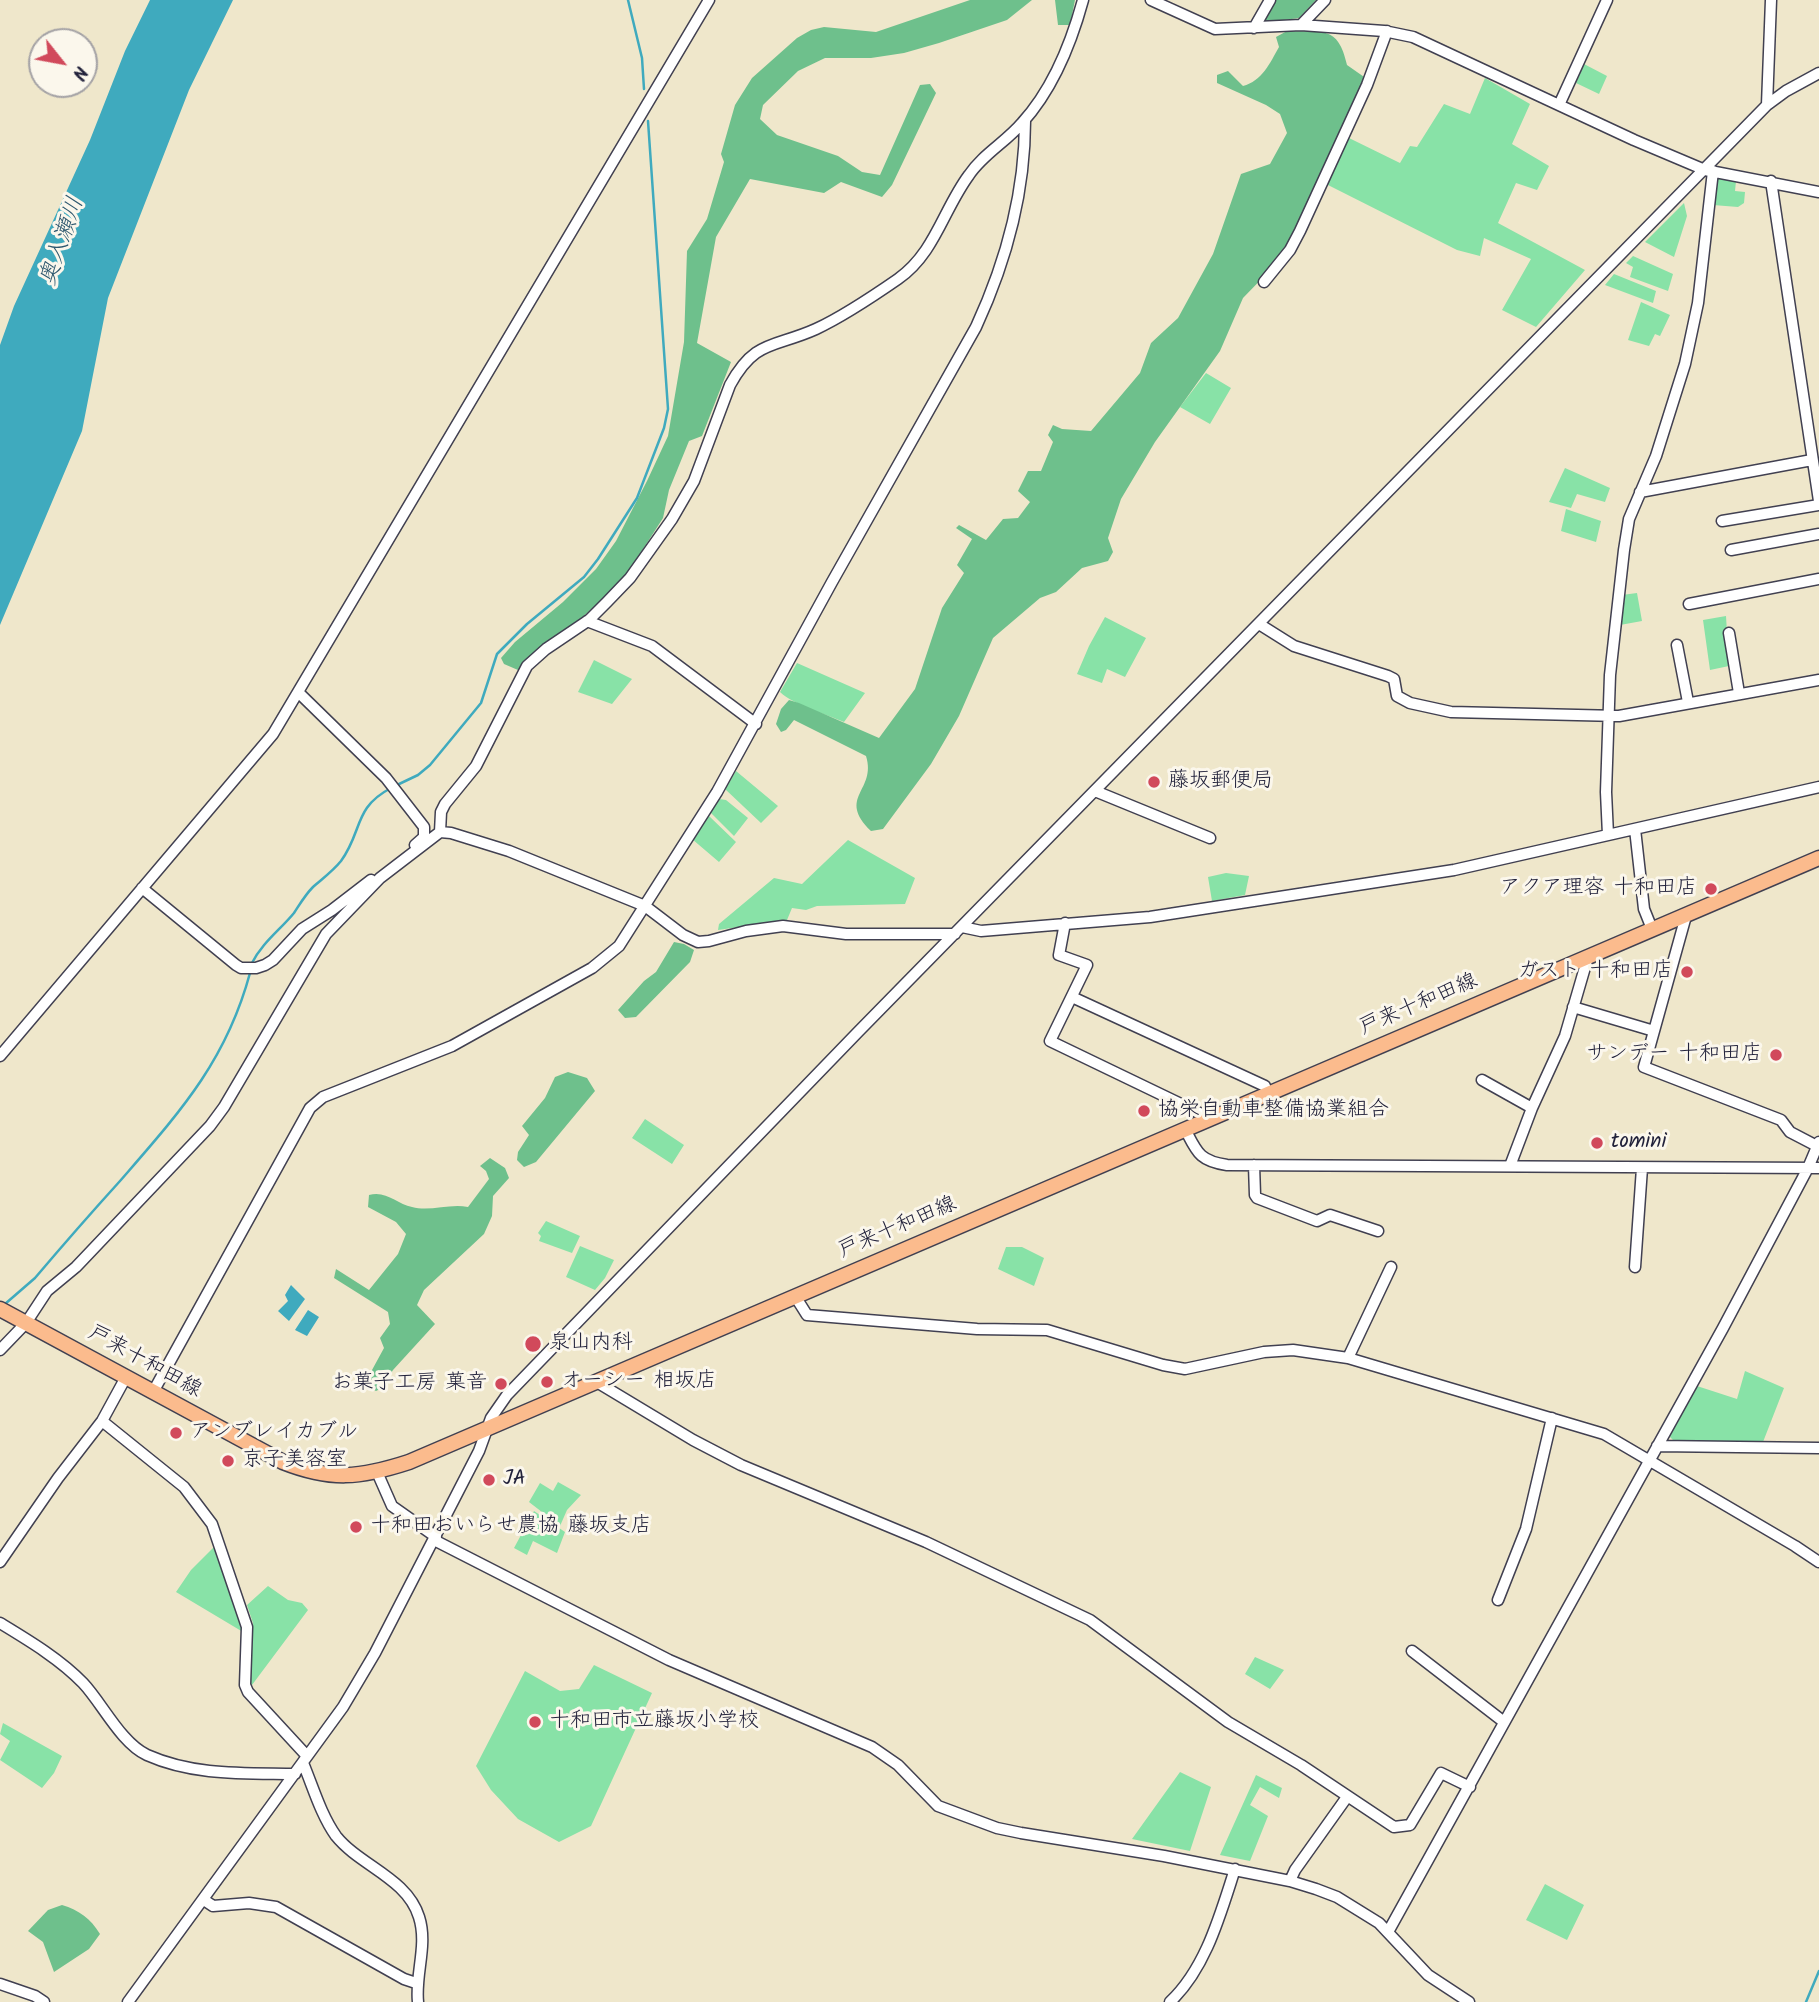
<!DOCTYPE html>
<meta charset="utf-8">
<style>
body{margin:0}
#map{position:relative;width:1819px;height:2002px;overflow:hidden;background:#efe7cb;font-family:Kalam,sans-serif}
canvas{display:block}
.north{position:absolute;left:28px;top:28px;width:70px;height:70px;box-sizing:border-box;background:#fbf7ec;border:2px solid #a4a2a5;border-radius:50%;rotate:121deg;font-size:19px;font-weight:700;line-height:28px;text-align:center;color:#22223b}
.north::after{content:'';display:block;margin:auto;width:24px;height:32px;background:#d1495b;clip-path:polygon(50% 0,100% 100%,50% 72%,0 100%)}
</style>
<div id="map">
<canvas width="1819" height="2002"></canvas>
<div class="north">N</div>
</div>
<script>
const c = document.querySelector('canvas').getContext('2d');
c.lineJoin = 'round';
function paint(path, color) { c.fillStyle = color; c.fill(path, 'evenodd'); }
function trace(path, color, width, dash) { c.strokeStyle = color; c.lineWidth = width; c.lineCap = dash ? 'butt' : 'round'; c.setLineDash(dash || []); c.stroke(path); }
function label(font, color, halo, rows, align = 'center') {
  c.font = font + ' Kalam,"Klee One",sans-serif'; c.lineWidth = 6; c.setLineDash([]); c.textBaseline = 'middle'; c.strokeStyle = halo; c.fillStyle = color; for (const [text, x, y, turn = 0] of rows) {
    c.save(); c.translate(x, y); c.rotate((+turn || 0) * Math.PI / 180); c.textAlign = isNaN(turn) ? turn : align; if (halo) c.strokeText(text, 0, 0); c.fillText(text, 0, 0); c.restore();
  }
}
const green = new Path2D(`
 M1584 64 1607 76 1599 94 1576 83Z
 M1485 78 1530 104 1512 144 1549 166 1537 190 1516 183 1498 223 1585 270 1536 327 1502 310 1531 259 1484 238 1480 256 1457 250 1326 184 1349 138 1400 163 1410 146 1417 147 1444 104 1470 114Z
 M1716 176 1736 181 1735 191 1745 192 1744 203 1738 207 1713 205Z
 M1684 203 1687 216 1674 257 1645 242Z
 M1633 256 1673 274 1668 291 1630 277 1633 267 1626 263Z
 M1614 274 1656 291 1653 303 1605 285Z
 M1641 302 1670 315 1660 336 1655 334 1649 346 1628 340Z
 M1206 373 1231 388 1210 424 1180 407Z
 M1565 468 1610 488 1605 502 1577 494 1571 508 1549 502Z
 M1566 509 1601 521 1596 542 1561 531Z
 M1637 593 1642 621 1620 625 1622 595Z
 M1726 616 1729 666 1710 670 1703 620Z
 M1105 617 1146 638 1125 677 1107 669 1102 683 1077 674 1089 646Z
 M594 660 632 679 612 704 578 692Z
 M797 663 865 693 844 722C825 714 794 705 780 692Z
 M736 771 778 806 761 823 725 789Z
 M719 799 726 800 748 818 734 836 710 812Z
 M709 816 736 842 719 862 692 839Z
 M848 840 915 878 905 904 817 906 806 910 792 908 787 920 718 930 719 924 774 878 802 884Z
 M1226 873 1249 876 1245 895 1212 901 1208 877Z
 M645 1119 684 1145 672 1164 632 1138Z
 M546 1221 580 1236 572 1253 539 1241 541 1236 538 1233Z
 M580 1246 614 1260 605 1278 595 1290 566 1277Z
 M1006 1247H1022L1044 1258 1034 1286 998 1269Z
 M1745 1371 1784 1388 1763 1442 1674 1441 1668 1435 1697 1386 1737 1399Z
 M558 1482 581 1495 567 1510 560 1526 529 1502 540 1483 553 1491Z
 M534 1511 565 1532 557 1553 533 1541 527 1555 514 1548Z
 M214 1547 242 1621 243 1632 176 1592 191 1570Z
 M268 1586 288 1600 302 1603 308 1610 252 1685 248 1682 253 1623 247 1605Z
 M1255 1657 1284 1670 1270 1689 1245 1674Z
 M594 1665 652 1693 591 1826 559 1842 518 1819 491 1790 476 1766 525 1671 560 1691 579 1689Z
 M3 1723 62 1756 54 1773 42 1788 0 1760 10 1741 0 1734Z
 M1180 1772 1211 1787 1190 1851 1132 1839Z
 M1256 1775 1282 1788 1279 1798 1260 1787 1250 1805 1268 1816 1250 1861 1220 1855Z
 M1545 1884 1584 1905 1567 1940 1526 1920Z`);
const forest = new Path2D(`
 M970 0H1032L1007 20 939 43 904 53 871 58H825L798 71 763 105 760 119 777 135 838 156 862 172 880 175 920 85 930 84 936 93 892 185 882 197 841 182 824 193 750 179 716 237 697 343 731 362 702 436 689 441 669 490 663 518 622 582 578 621 551 639 518 670 504 664 501 658 515 642 563 602 596 569 616 541 647 481 668 436 684 342 687 251 707 219 724 162 721 154 735 105 752 78 797 38 811 30 824 27 876 32Z
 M1055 0H1075L1070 25H1058Z
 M1275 0H1316L1299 18 1269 22 1263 19Z
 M1287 31C1322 33 1338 24 1347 65L1367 79 1301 225 1278 262 1243 298 1220 351 1155 442 1121 499 1108 538 1113 552 1108 561 1082 568 1056 592 1040 598 993 638 959 716 931 764 883 829 871 831C836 797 877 791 866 756L794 720 786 730 781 732 776 724 781 709 789 700 799 703 879 738 915 689 942 608 964 573 957 565 972 539 956 528 959 525 986 540 1003 519 1018 518 1030 502 1018 491 1028 471H1041L1053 442 1048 435 1053 425 1062 429 1091 431 1140 373 1151 343 1178 318 1213 254 1241 174 1270 164 1287 133 1280 114 1266 105 1217 83V75L1228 71 1243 86C1262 81 1270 63 1279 47L1276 37Z
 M674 942 684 944 694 950 690 962 636 1017 625 1018 618 1010 644 981 656 972Z
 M568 1072 587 1078 595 1091 536 1162 524 1167 517 1160 518 1152 529 1135 522 1126 545 1098 555 1077Z
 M490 1158 505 1168 509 1178 493 1196 492 1216 484 1234 424 1290 417 1305 435 1324 393 1370 382 1388 376 1391 368 1387 366 1381 384 1348 380 1338 390 1324 388 1312 334 1278 336 1269 369 1290 398 1254 406 1234 396 1222 368 1207 369 1195C386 1190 397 1204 412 1207 430 1212 450 1203 468 1207L489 1179 486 1171 480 1166Z
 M62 1905C79 1910 91 1919 100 1934L89 1949 54 1972 43 1942 28 1931 48 1910Z`);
const water = new Path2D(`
 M150 0H233L189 90 108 298 82 431 0 625V345L14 306 90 140 125 51Z
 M291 1285 305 1299 289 1321 278 1311 288 1301 285 1295Z
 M308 1310 319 1317 307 1336 295 1330Z`);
const stream = new Path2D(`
 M628 0 642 58 644 89
 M397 785 418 775 430 765 481 703 497 654 527 624 584 577 598 559 637 498 664 428 668 409 648 121
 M252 963C262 943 280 930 294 913 300 904 305 895 313 887 322 879 333 871 341 861 363 831 353 808 391 788
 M5 1304 35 1278C63 1245 91 1213 120 1181 179 1113 226 1062 250 973
 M1806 2002 1819 1971`);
const minor = new Path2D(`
 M1151 0 1215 29 1301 25 1384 31 1413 37 1634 140 1705 170 1819 192
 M1301 25 1325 0
 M1254 28 1270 0
 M1559 105 1607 0
 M1767 105 1771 0
 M1771 181 1819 501
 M1264 282 1290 250 1300 231 1367 85 1387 31
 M1640 492 1812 460
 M1722 521 1819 505
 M1731 550 1819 534
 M1689 604 1819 579
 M587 621 652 646 756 724
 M1259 624 1294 646 1388 676 1394 679 1397 696 1410 703 1451 712 1619 716 1819 680
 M1729 633 1739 693
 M1677 645 1688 702
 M298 692 386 778 424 827V837L415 845
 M1095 791 1210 838
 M1635 829 1644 909 1652 929
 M440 832 441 812 445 804 476 766 527 666 546 649 589 620 607 602 630 578 672 519 694 481 730 385C755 339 774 348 816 329 844 316 872 297 898 279 935 253 943 210 969 175 983 154 1006 142 1022 123 1053 89 1071 44 1083 0
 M1608 835 1606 792 1610 675 1624 550 1629 519 1656 456 1685 364 1698 303 1713 171
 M142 888 236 965 241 968H256L265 965 273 960 302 929 332 910 371 880
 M1686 916 1644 1067 1781 1120 1790 1132 1817 1146
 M1065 923 1059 955 1087 965 1050 1041 1210 1118
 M962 927 981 931 1150 917 1454 870 1819 787
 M1072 997 1265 1086 1267 1093
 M1573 1007 1654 1031
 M0 1056 273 734 709 0
 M1482 1080 1532 1108
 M1185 1129C1197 1152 1199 1161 1227 1165L1819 1168
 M1254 1165 1255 1195 1257 1198 1317 1221 1330 1215 1378 1231
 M1510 1166 1532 1108 1565 1036 1588 957
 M1635 1267 1642 1168
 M795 1296 807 1315 977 1329 1047 1330 1163 1365 1185 1369 1264 1352 1293 1350 1348 1358 1604 1434 1795 1546 1819 1562
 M0 1350 26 1323 47 1291 76 1267 210 1126 224 1107 326 934 380 878 440 832 451 833 509 851 645 906 683 935 698 942 709 941 746 931 783 926 846 934H955
 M1348 1358 1391 1267
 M595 1381 693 1440 741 1465 926 1542 1090 1620 1228 1722 1301 1765 1394 1827 1410 1825 1441 1773 1470 1787
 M153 1392 310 1108 323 1097 452 1046 592 968 619 946 717 792 832 582 976 327C1006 262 1025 193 1025 121
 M102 1421 184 1487 212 1524 247 1627 245 1685 248 1692 307 1756
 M1657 1446 1819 1448
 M377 1472 392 1506 436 1537
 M434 1540 669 1660 872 1747 898 1765 938 1806 997 1828 1021 1833 1164 1856 1290 1881 1316 1889 1337 1897 1379 1923 1428 1975 1469 2002
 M0 1562 58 1478 102 1421 126 1377
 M1498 1600 1526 1529 1552 1418
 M0 1623C28 1640 60 1659 83 1683 102 1703 121 1743 147 1755 194 1776 245 1773 295 1774
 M1412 1651 1504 1722
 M303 1763C313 1787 321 1815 336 1836 360 1866 407 1878 419 1917 428 1945 415 1974 418 2002
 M1290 1881 1295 1870 1347 1797
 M204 1900 213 1906 249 1903 276 1907 404 1979 416 1983
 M1388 1932 1723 1328 1808 1168 1819 1142
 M0 1984 35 1996 44 2002
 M128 2002 343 1707 375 1653 479 1451 491 1418 507 1395 858 1032 1767 105 1786 91 1819 73
 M1170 2002C1206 1968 1220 1915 1235 1869`);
const major = new Path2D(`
 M0 1309 283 1462C331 1481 360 1478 409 1462L1819 858`);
const markers = [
 [1154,782,7,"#d1495b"],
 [1711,889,7,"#d1495b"],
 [1687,972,7,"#d1495b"],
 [1776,1055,7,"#d1495b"],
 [1144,1111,7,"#d1495b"],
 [1597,1143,7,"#d1495b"],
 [533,1344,9,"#d1495b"],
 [547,1382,7,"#d1495b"],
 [501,1384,7,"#d1495b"],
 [176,1433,7,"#d1495b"],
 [228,1461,7,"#d1495b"],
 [489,1480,7,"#d1495b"],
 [356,1527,7,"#d1495b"],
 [535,1722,7,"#d1495b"]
];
const poiNames = [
 ["藤坂郵便局",1168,782],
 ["アクア理容 十和田店",1697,889,"right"],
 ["ガスト 十和田店",1673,972,"right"],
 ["サンデー 十和田店",1762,1055,"right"],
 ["協栄自動車整備協業組合",1158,1111],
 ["tomini",1611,1143],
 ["泉山内科",549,1344],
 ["オーシー 相坂店",561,1382],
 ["お菓子工房 菓音",487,1384,"right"],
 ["アンブレイカブル",190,1433],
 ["京子美容室",242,1461],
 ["JA",503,1480],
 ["十和田おいらせ農協 藤坂支店",370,1527],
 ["十和田市立藤坂小学校",549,1722]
];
const streetNames = [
 ["戸来十和田線",1419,1006,-23],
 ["戸来十和田線",898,1229,-23],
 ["戸来十和田線",144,1363,29]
];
const waterNames = [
 ["奥入瀬川",64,242,-71]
];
paint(green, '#88e2a7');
paint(forest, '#6ec08c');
paint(water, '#3faabe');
trace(stream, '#3faabe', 2.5);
trace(minor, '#414051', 13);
trace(major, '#414051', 17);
trace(minor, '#fff', 10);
trace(major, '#fbbb8d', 14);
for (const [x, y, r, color] of markers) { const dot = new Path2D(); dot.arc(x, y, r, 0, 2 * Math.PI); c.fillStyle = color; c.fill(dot); trace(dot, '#fbf7ec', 2.5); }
label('21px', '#22223b', '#fbf7ec', poiNames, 'left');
label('21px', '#22223b', '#fbf7ec', streetNames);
label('italic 23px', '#2e586f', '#fbf7ec', waterNames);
</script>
